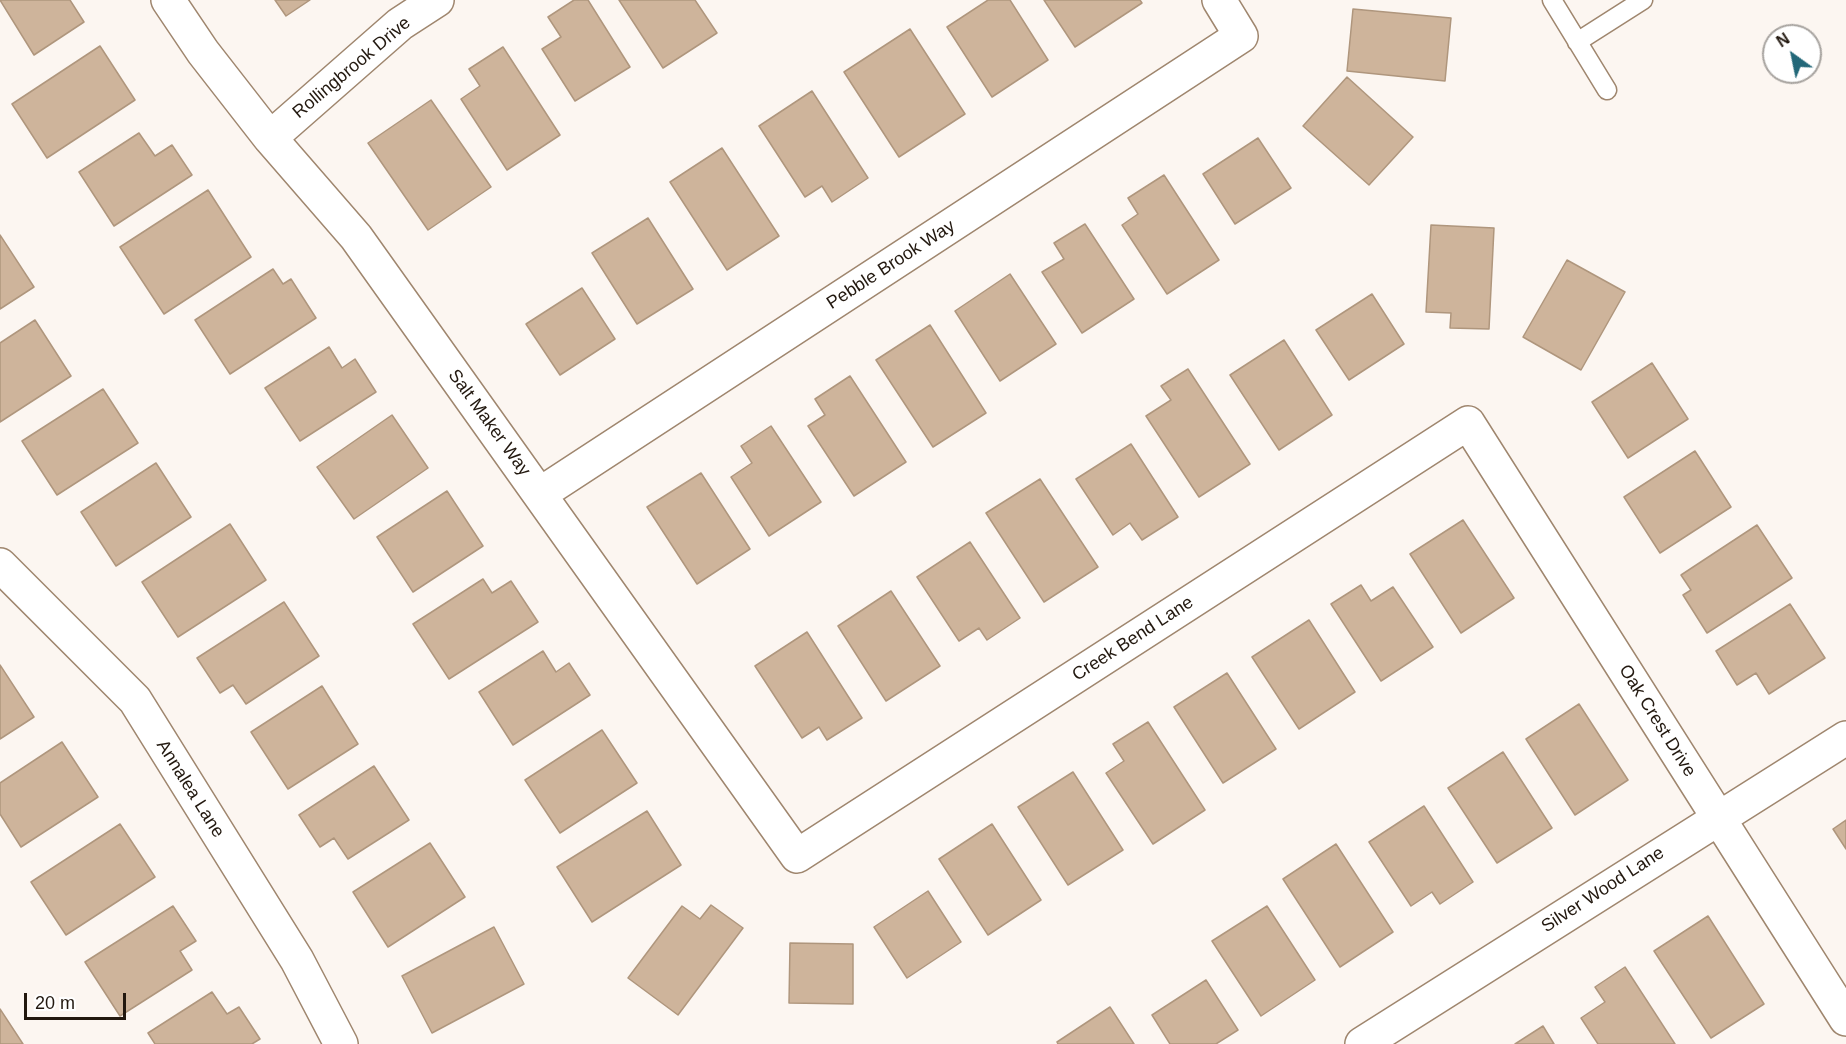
<!DOCTYPE html>
<style>
body{margin:0}
#map{position:relative;width:1846px;height:1044px;overflow:hidden;background:#fcf6f1;font-family:Arial,sans-serif}
canvas{display:block}
.north{position:absolute;left:1762px;top:24px;width:60px;height:60px;box-sizing:border-box;background:#fff;border:2px solid #a7a39f;border-radius:50%;rotate:327deg;font-size:16px;font-weight:700;line-height:24px;text-align:center;color:#22180f}
.north::after{content:'';display:block;margin:auto;width:21px;height:27px;background:#236879;clip-path:polygon(50% 0,100% 100%,50% 72%,0 100%)}
.scale{position:absolute;left:24px;top:993px;width:102px;height:27px;box-sizing:border-box;border:3px solid #22180f;border-top:0;padding-left:8px;font-size:18px;line-height:21px;white-space:nowrap;color:#22180f;-webkit-text-stroke:4px #fff;paint-order:stroke}
</style>
<div id="map">
<canvas width="1846" height="1044"></canvas>
<div class="north">N</div>
<div class="scale">20 m</div>
</div>
<script>
const c = document.querySelector('canvas').getContext('2d');
c.lineJoin = 'round';
function paint(path, color) { c.fillStyle = color; c.fill(path, 'evenodd'); }
function trace(path, color, width, dash) { c.strokeStyle = color; c.lineWidth = width; c.lineCap = dash ? 'butt' : 'round'; c.setLineDash(dash || []); c.stroke(path); }
function label(font, color, halo, rows, align = 'center') {
  c.font = font + ' Arial,sans-serif'; c.lineWidth = 6; c.setLineDash([]); c.textBaseline = 'middle'; c.strokeStyle = halo; c.fillStyle = color; for (const [text, x, y, turn = 0] of rows) {
    c.save(); c.translate(x, y); c.rotate((+turn || 0) * Math.PI / 180); c.textAlign = isNaN(turn) ? turn : align; if (halo) c.strokeText(text, 0, 0); c.fillText(text, 0, 0); c.restore();
  }
}
const building = new Path2D(`
 M0 0H70L84 22 34 55Z
 M275 0H310L286 16Z
 M574 0H588L630 67 575 101 542 49 561 37 548 17Z
 M619 0H695L717 33 663 68Z
 M988 0H1010L1048 60 992 97 947 27Z
 M1044 0H1140L1142 3 1075 47Z
 M1353 9 1451 18 1445 81 1347 71Z
 M910 29 965 114 899 157 844 72Z
 M100 46 135 100 47 158 12 104Z
 M503 47 560 135 507 170 461 99 480 86 469 69Z
 M1347 77 1413 137 1369 185 1303 126Z
 M812 91 868 178 832 202 822 186 805 197 759 126Z
 M431 100 491 187 428 230 368 143Z
 M139 133 155 156 172 145 192 175 114 226 79 172Z
 M1258 138 1291 188 1235 224 1203 174Z
 M722 148 779 236 727 270 670 182Z
 M1164 175 1219 260 1167 294 1122 225 1138 214 1128 198Z
 M208 190 251 257 164 314 120 247Z
 M648 218 693 289 637 324 592 253Z
 M1085 224 1134 299 1082 333 1042 272 1064 259 1054 243Z
 M1431 225 1494 228 1489 329 1450 328 1451 313 1426 312Z
 M0 235 34 287 0 309Z
 M1567 260 1625 292 1581 370 1523 337Z
 M273 269 283 284 291 279 316 318 230 374 195 320Z
 M1010 274 1056 344 1000 381 955 311Z
 M582 288 615 339 560 375 526 324Z
 M1372 294 1404 344 1349 380 1316 330Z
 M35 320 71 376 0 422V343Z
 M930 325 986 413 933 447 876 360Z
 M1284 340 1332 415 1279 450 1230 375Z
 M329 347 342 368 355 359 376 392 300 441 265 388Z
 M1652 363 1688 419 1628 458 1592 402Z
 M1188 369 1250 464 1199 497 1146 416 1171 400 1161 386Z
 M850 376 906 462 854 496 808 426 825 415 815 399Z
 M103 389 138 443 57 495 22 441Z
 M392 415 428 468 354 519 317 467Z
 M771 426 821 502 769 536 731 477 752 463 741 446Z
 M1131 444 1178 517 1142 540 1130 523 1113 535 1076 479Z
 M1695 451 1731 507 1660 553 1624 497Z
 M156 463 191 517 116 566 81 512Z
 M701 473 750 549 697 584 647 507Z
 M1040 479 1098 567 1044 602 986 513Z
 M447 491 483 546 413 592 377 537Z
 M1463 520 1514 598 1461 633 1410 554Z
 M230 524 266 580 178 637 142 582Z
 M1757 525 1792 578 1707 633 1683 595 1691 590 1681 575Z
 M970 542 1020 618 987 640 979 628 959 641 917 577Z
 M483 579 492 593 511 581 538 622 449 679 413 624Z
 M1361 585 1371 601 1393 587 1433 647 1381 681 1331 604Z
 M891 591 940 666 886 701 838 626Z
 M284 602 319 656 246 704 233 685 220 693 197 658Z
 M1790 604 1825 658 1769 694 1756 673 1737 685 1716 651Z
 M1309 620 1355 692 1299 729 1252 657Z
 M807 632 862 718 827 740 819 727 802 738 755 666Z
 M543 651 556 672 569 663 590 695 513 745 479 692Z
 M0 665 34 717 0 739Z
 M1227 673 1276 749 1223 783 1174 707Z
 M322 686 358 744 288 789 251 732Z
 M1579 704 1628 780 1575 815 1526 739Z
 M1148 722 1205 810 1153 844 1106 773 1124 761 1113 744Z
 M602 730 637 783 560 833 525 780Z
 M62 742 98 797 21 847 0 814V783Z
 M1503 752 1552 828 1497 863 1448 788Z
 M374 766 409 820 348 859 334 838 320 847 299 815Z
 M1073 772 1123 850 1068 885 1018 807Z
 M1424 806 1473 882 1440 904 1432 892 1411 906 1369 842Z
 M647 811 681 865 592 922 557 867Z
 M1846 820V849L1833 829Z
 M120 824 155 877 66 935 31 882Z
 M992 824 1041 900 988 935 939 859Z
 M430 843 465 897 388 947 353 892Z
 M1336 844 1393 932 1340 967 1283 879Z
 M928 891 961 942 907 978 874 927Z
 M711 905 743 928 678 1015 628 978 682 906 700 919Z
 M173 906 196 941 180 951 192 970 120 1016 85 962Z
 M1267 906 1315 980 1261 1016 1212 941Z
 M1708 916 1764 1004 1711 1038 1654 951Z
 M494 927 524 984 432 1033 402 976Z
 M790 943 853 944V1004L789 1003Z
 M1625 967 1675 1044H1598L1581 1018 1605 1002 1595 987Z
 M1206 980 1238 1030 1216 1044H1170L1152 1015Z
 M212 992 227 1014 239 1007 260 1039 252 1044H155L148 1033Z
 M1110 1007 1134 1044H1058L1057 1042Z
 M0 1009 23 1044H0Z
 M1543 1026 1554 1044H1515Z`);
const service = new Path2D(`
 M1552 0 1607 90
 M1577 42 1643 0`);
const minor = new Path2D(`
 M168 0 203 52 270 138 356 237 797 856 1468 423 1846 1019
 M270 138 400 24 437 0
 M540 494 1241 36 1219 0
 M0 565 135 700 297 960 341 1044
 M1362 1044 1846 738`);
const streetNames = [
 ["Rollingbrook Drive",352,68,-40],
 ["Pebble Brook Way",891,265,-33],
 ["Salt Maker Way",489,423,54],
 ["Creek Bend Lane",1133,639,-33],
 ["Oak Crest Drive",1657,721,58],
 ["Annalea Lane",190,789,58],
 ["Silver Wood Lane",1603,890,-33]
];
paint(building, '#ceb49b');
trace(building, '#af967d', 1.5);
trace(service, '#9f866e', 21);
trace(minor, '#9f866e', 36);
trace(service, '#fff', 18);
trace(minor, '#fff', 33);
label('18px', '#22180f', '#fff', streetNames);
</script>
